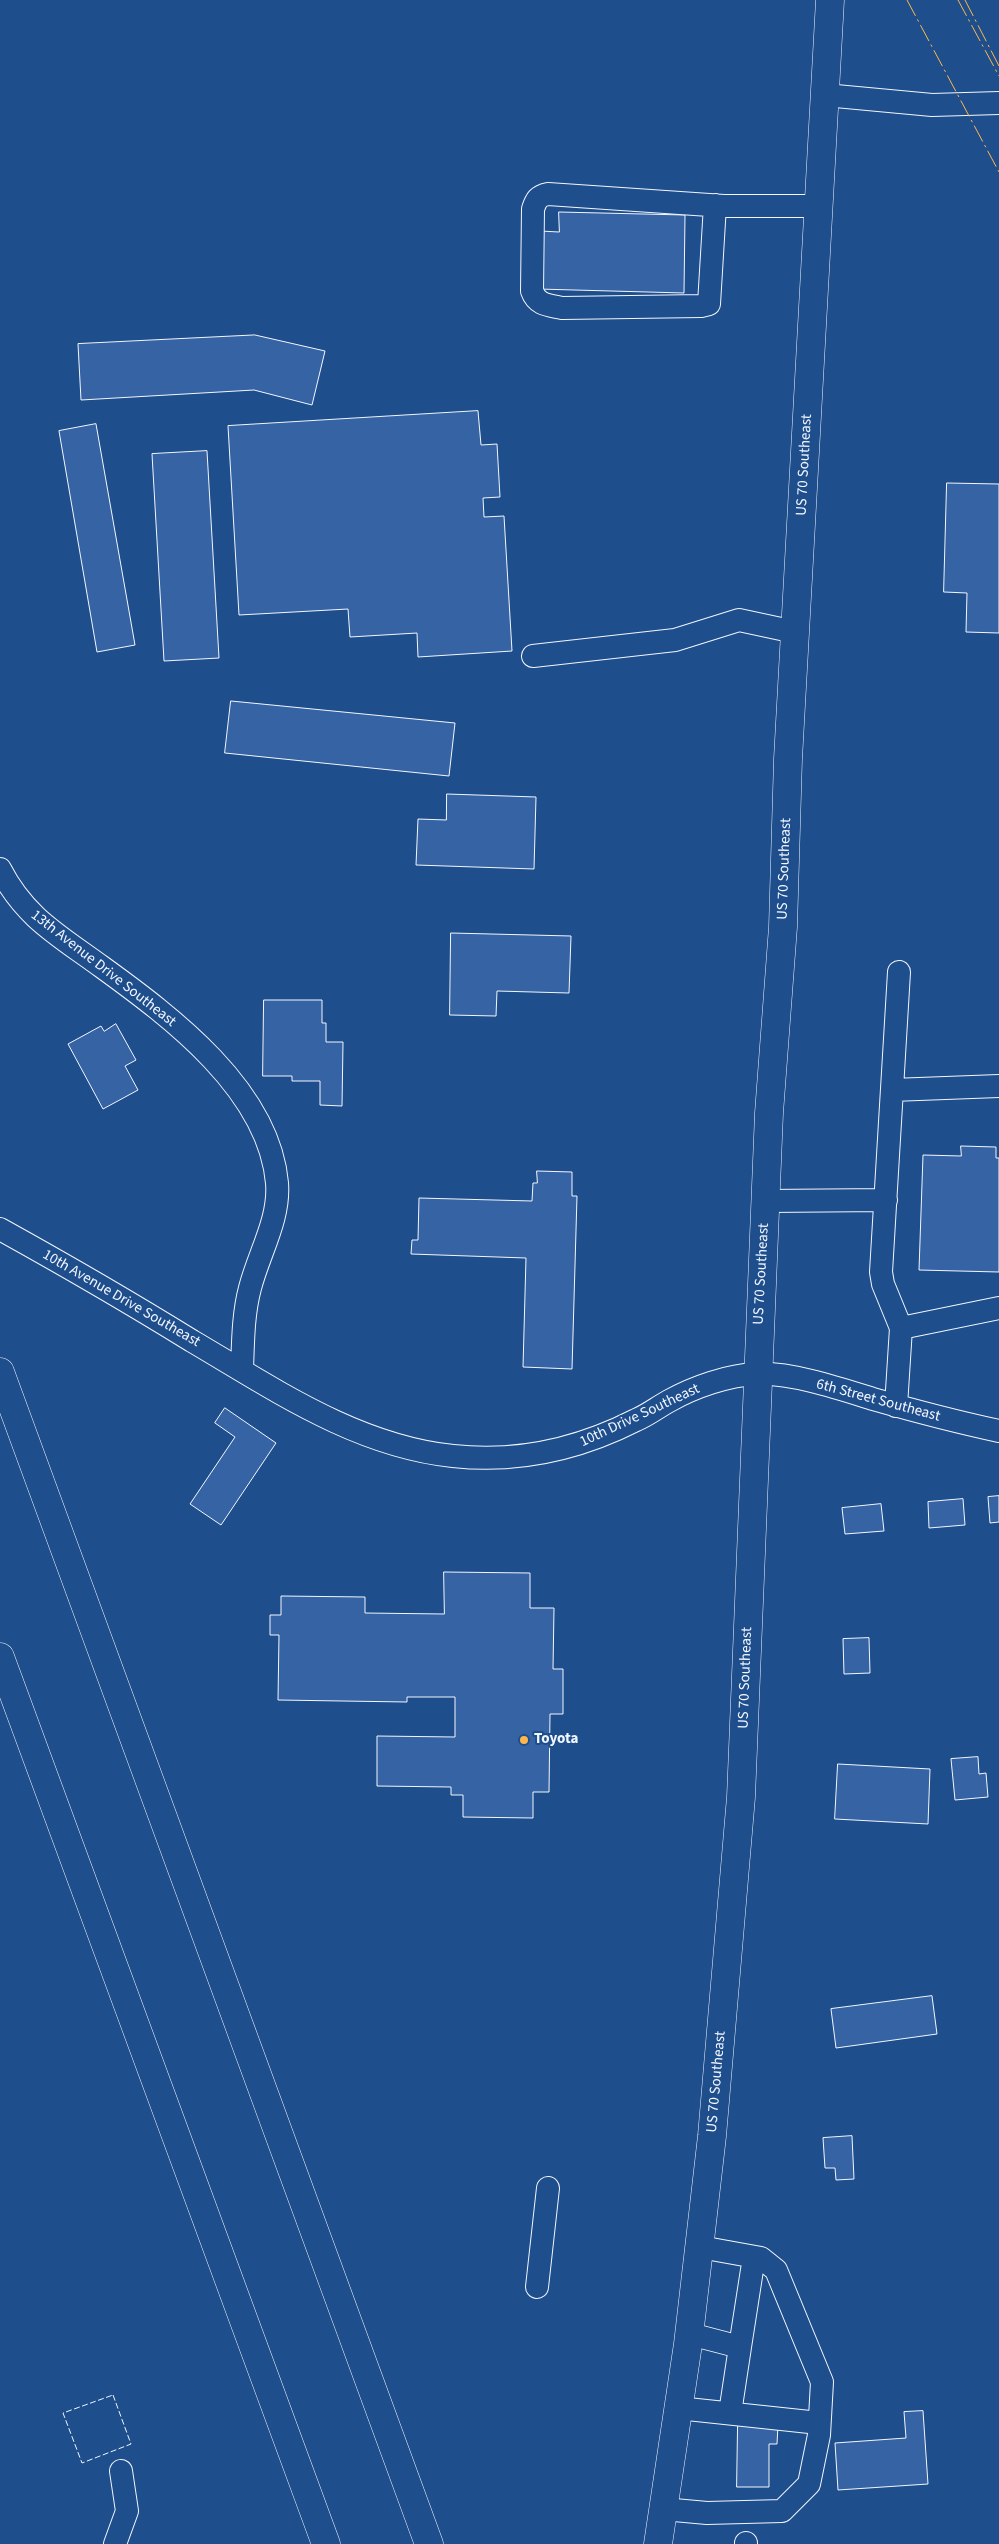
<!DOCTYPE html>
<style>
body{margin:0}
canvas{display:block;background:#1f4e8c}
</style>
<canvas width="999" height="2544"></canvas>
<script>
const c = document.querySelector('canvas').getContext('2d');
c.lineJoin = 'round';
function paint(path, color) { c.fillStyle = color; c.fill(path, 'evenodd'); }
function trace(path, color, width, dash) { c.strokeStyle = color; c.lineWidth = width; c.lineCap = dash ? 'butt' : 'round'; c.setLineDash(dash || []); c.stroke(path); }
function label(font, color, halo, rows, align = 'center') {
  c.font = font + ' "Source Sans 3",sans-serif'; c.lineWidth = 4; c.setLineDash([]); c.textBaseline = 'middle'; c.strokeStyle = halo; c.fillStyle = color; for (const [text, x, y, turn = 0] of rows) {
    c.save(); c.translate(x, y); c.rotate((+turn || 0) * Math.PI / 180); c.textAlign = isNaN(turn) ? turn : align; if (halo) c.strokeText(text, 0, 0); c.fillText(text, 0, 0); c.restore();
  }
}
const building = new Path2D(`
 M559 212 685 215 684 293 538 289 540 231 559 232Z
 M255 335 325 351 312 405 254 390 81 400 78 344Z
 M478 411 481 445 497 444 500 497 483 498 484 517 504 516 512 651 418 657 417 633 350 637 348 609 239 615 228 426Z
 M96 424 135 645 97 652 59 431Z
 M207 451 219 658 164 661 152 454Z
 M947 483 999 484V633L966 632 967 593 944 592Z
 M231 701 455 723 449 776 225 753Z
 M447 794 536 797 534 869 416 865 418 819 446 820Z
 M451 933 571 936 569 993 497 991 496 1016 450 1015Z
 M264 1000H322V1023H326V1042H343L342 1106 320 1105V1081H292V1076H263Z
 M116 1024 136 1060 125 1066 138 1090 103 1109 68 1044 101 1026 104 1031Z
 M961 1146 996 1147V1158H999V1272L919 1270 923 1155 961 1156Z
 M537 1171 572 1172V1196H577L572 1369 523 1367 526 1258 411 1254 412 1240H418L419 1198 532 1201 533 1183H537Z
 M225 1408 276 1443 221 1525 190 1504 235 1437 215 1423Z
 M999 1496V1522L990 1523 988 1497Z
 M963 1499 965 1525 929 1528 928 1502Z
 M881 1504 884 1531 845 1534 842 1508Z
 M444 1572 530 1573V1608H554L553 1669H563V1714H550L549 1792H533V1818L463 1817V1795H451V1787L377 1786V1736L455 1737V1697H407V1702L278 1700 279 1635H270V1615H281V1596L365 1597V1613L444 1614Z
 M869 1638 870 1673 844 1674 843 1639Z
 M978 1757 979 1774 986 1773 988 1797 955 1800 951 1759Z
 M838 1764 930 1769 928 1824 835 1819Z
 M932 1996 937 2034 836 2048 831 2009Z
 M852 2136 854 2179 836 2180 835 2168H825L823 2138Z
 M923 2411 928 2484 838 2490 835 2443 906 2438 904 2412Z
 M738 2424 778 2425 777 2444H769V2487H737Z`);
const minor = new Path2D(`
 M825 95 932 105 999 103
 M715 205 709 304 701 306 562 308C548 305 537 305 532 291L533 209C536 200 538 196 548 194L724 206H819
 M533 656 675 640 739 620 795 632
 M0 869C25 918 60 936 102 967 171 1017 269 1090 277 1183 280 1219 259 1253 250 1288 243 1314 243 1343 242 1370
 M892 1090 999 1086
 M765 1201 886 1200
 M0 1229C65 1265 129 1302 192 1341 274 1389 356 1446 453 1456 517 1463 579 1449 636 1420 648 1415 658 1407 669 1401 694 1387 728 1375 757 1374 790 1372 841 1389 873 1399 915 1411 957 1422 999 1431
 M901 1328 999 1308
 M896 1406 901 1328 883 1284 881 1272 899 972
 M537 2287 548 2188
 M690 2334 740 2347 730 2413
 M740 2347 754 2257
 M678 2408 819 2423
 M663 2509 707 2513 782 2511 809 2484 819 2435 822 2382 776 2270 761 2258 700 2247
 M115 2544 127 2511 121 2471
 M746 2544V2543`);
const major = new Path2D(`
 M658 2544 688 2344 712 2136 741 1797 769 1113 783 927 788 759 830 0`);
const highway = new Path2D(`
 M0 1372 429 2544
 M0 1657 326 2544`);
const fence = new Path2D(`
 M113 2395 131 2444 82 2463 63 2413Z`);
const power = new Path2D(`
 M907 0 999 172
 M958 0 999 76
 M965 0 999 66`);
const markers = [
 [524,1740,5,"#ffb74d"]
];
const streetNames = [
 ["US 70 Southeast",805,465,-87],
 ["US 70 Southeast",785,869,-88],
 ["13th Avenue Drive Southeast",103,969,38],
 ["US 70 Southeast",762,1274,-87],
 ["10th Avenue Drive Southeast",121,1299,30],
 ["6th Street Southeast",878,1401,15],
 ["10th Drive Southeast",640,1416,-25],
 ["US 70 Southeast",746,1678,-88],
 ["US 70 Southeast",717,2082,-85]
];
const poiNames = [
 ["Toyota",534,1740]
];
paint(building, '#3563a3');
trace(building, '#f2f6ff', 1);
trace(minor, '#f2f6ff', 24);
trace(major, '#f2f6ff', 29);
trace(highway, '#f2f6ff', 29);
trace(minor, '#1f4e8c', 22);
trace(major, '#1f4e8c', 28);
trace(highway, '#1f4e8c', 28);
trace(fence, '#f2f6ff', 1, [6, 2.5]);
trace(power, '#ffb74d', 1, [18, 4, 2.5, 4]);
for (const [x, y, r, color] of markers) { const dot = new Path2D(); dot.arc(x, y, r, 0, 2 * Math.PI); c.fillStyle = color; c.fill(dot); trace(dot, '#1f4e8c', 2); }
label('15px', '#f2f6ff', '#1f4e8c', streetNames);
label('bold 15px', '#f2f6ff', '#1f4e8c', poiNames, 'left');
</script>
